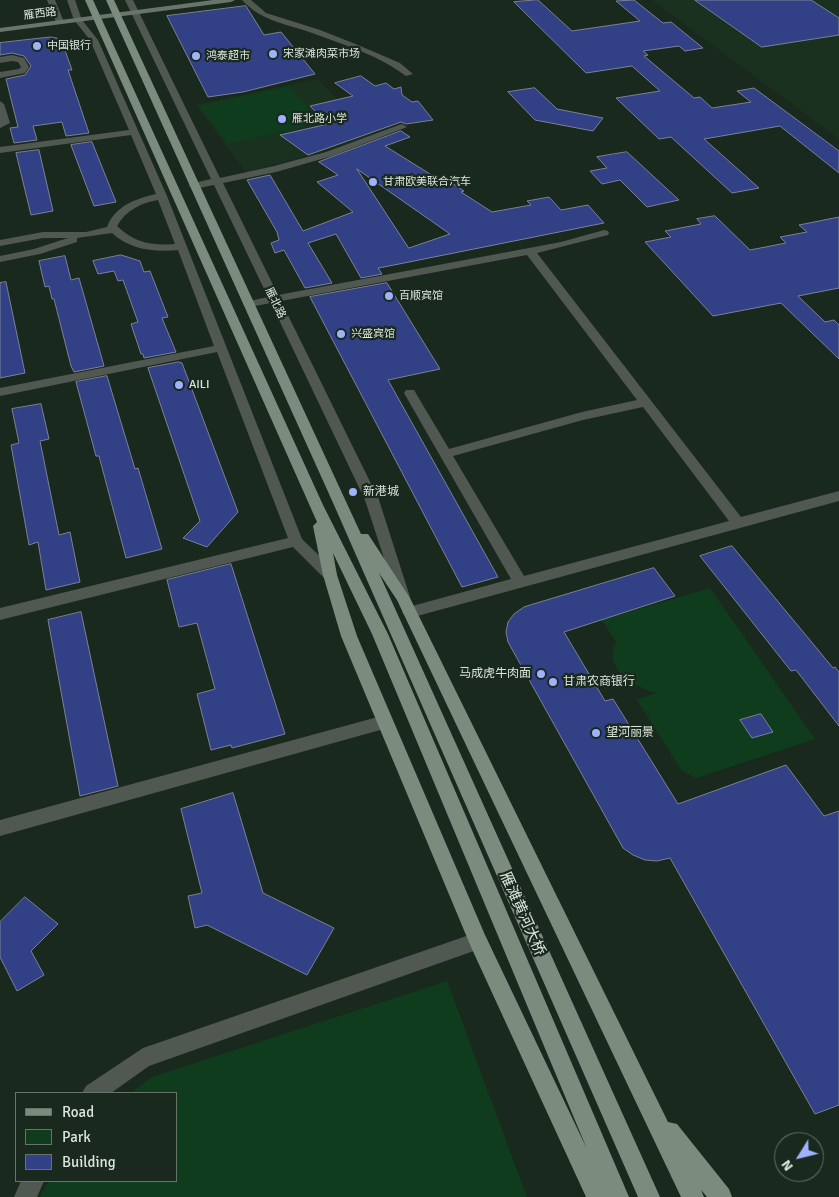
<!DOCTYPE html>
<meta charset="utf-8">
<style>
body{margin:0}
#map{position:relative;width:839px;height:1197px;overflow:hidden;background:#1a291d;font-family:Signika,sans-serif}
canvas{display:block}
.legend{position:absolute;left:15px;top:1092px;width:162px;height:90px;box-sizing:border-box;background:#1a291d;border:1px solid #67746a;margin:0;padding:6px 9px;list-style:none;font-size:15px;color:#dbe5dd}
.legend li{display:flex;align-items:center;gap:10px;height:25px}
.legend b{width:25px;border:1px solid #67746a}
.north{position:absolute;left:774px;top:1132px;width:50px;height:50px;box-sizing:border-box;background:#1a291d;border:1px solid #67746a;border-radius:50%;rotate:234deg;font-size:14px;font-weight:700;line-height:20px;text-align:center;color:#dbe5dd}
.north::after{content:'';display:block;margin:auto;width:18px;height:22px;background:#9fb3fd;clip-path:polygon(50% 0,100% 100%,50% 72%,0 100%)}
</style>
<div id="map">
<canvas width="839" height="1197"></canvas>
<ul class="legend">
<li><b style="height:6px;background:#7b8b7e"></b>Road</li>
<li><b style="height:14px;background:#0f3c1d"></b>Park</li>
<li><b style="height:14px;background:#324086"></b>Building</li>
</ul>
<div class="north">N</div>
</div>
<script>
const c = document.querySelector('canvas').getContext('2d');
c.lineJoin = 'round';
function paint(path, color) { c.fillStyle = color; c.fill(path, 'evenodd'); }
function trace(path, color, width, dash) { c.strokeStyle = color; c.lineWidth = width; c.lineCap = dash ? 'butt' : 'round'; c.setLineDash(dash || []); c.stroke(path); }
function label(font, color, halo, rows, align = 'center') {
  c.font = font + ' Signika,"Noto Sans SC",sans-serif'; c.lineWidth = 4.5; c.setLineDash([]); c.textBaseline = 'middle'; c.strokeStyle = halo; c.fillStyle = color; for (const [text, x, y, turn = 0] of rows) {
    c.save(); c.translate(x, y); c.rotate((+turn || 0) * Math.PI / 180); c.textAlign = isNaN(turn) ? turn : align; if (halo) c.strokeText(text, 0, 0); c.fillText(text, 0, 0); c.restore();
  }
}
const built = new Path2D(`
 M652 0H839V139Z
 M317 79 373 134 310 155 246 172 196 105Z`);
const green = new Path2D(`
 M289 86 321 123 228 144 199 106Z
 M710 588 815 739 696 778 682 771 637 700 656 693C635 687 602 669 616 642L602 620Z
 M447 981 527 1197H39L49 1181H176V1093H131L152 1077Z`);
const building = new Path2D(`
 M538 0 572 31 640 21 616 1 634 0 663 23 671 22 703 48 685 51 679 46 643 51 648 55 644 56 694 98 700 97 712 108 751 102 737 91 754 88 839 151V173L780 126 704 139 759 188 732 193 671 137 659 139 616 98 660 91 632 66 586 73 514 2Z
 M695 0H811L839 18V35L762 47Z
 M246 6 264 35 281 32 315 74 243 92 208 97 167 16Z
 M51 37 61 39 72 70H68L89 133 66 136 62 122 33 126 37 140 14 143 10 128 18 127 6 79 25 75 31 66 24 56 12 53 0 55V43Z
 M361 76 375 86 386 83 394 89 401 87 402 95 412 102 418 101 433 120 406 124 401 122 308 155 280 135 328 124 310 106 353 96 335 83Z
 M535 88 557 109 603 118 593 131 535 120 508 92Z
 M401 131 410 137 385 146 438 179 443 177 464 191 461 192 492 212 531 205 527 201 549 197 561 210 588 205 604 223 384 267 378 268 382 274 361 278 336 234 308 243 332 283 305 288 284 250 275 253 271 243 279 240 277 232 247 180 270 175 303 231 353 212 317 182 338 175 319 162ZM357 169 450 234 409 248Z
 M92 142 116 202 94 206 71 145Z
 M39 150 53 211 31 215 16 153Z
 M627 152 679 200 647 207 620 180 602 184 590 171 607 168 597 157Z
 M715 216 750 250 786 243 780 237 807 232 799 225 839 217V288L798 296 825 322 834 320 839 325V359L781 303 713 316 645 242 671 237 665 231 701 224 697 219Z
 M121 255 140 261 144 272 150 271 168 317 162 318 176 352 144 358 143 354H141L131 324 138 322 123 280 118 281 114 271 98 274 93 261Z
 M65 256 71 280 79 278 104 366 74 372 71 366 54 299H52L49 286 45 287 39 261Z
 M6 282 25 373 0 378V283Z
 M387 283 440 369 388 380 498 577 462 587 310 297Z
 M179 362 182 363 238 512 207 547 183 538 200 521 148 368Z
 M107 376 135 469 138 468 162 549 126 558 99 456H96L76 382Z
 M41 404 49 439 40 441 59 535 70 532 80 582 46 590 38 542 29 545 11 445 19 443 12 409Z
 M732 546 833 668 835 667 839 672V726L796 670 791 671 700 556Z
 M231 564 285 734 232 748 231 745 211 750 197 694 215 689 197 623 179 627 167 580Z
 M654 568 675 596 564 632 605 701 613 699 678 804 786 765 824 816 839 811V1105L815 1114 670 858 657 861 645 860 633 855 623 848 508 642 506 632 508 622 514 614 524 607Z
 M81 612 118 786 80 796 48 620Z
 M761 714 773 732 752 738 740 720Z
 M233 793 263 893 334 928 307 975 207 925 195 928 188 896 202 893 181 809Z
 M25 897 58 924 31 951 44 975 17 991 0 957V922Z`);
const street = new Path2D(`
 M47 0H55L64 22 63 24 56 22Z
 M67 0H75L82 20 98 40 167 196 302 539 335 571 337 575 335 579 330 580 325 579 293 547 0 620V608L288 538 217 352 0 396V388L214 346 178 250C154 252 130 250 112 233L77 238V242L40 254 0 262V256L34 249 68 238H43L0 246V240L43 232H86L107 227C115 206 135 199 156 194L131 135 0 153V147L129 130 90 40 74 20ZM158 200 175 244C153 246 134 243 117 226 126 210 141 203 158 200Z
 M125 0H133L220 178 274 166 326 152 399 125 402 124 407 127 332 156 276 172 223 183 278 295 561 242 604 230 608 231 609 233 608 235 537 253 741 517 839 491V501L410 618 405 616 402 612 405 608 511 579 404 393 406 390H414L449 449 582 412 637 400 527 255 281 301 379 500 410 597 408 601 403 603 398 601 365 500 271 303 249 307 243 304 245 302 268 297 214 185 194 189 189 186 190 184 211 179ZM643 407 729 521 524 576 453 456 583 420Z
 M242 0H251L266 13 320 30 358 45 400 63 413 74 406 76C380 56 345 45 315 34 288 24 262 22 242 0Z
 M12 55 24 58 29 67 25 73 0 78V72L19 69 21 67 18 62 12 61 0 63V57Z
 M0 101 4 104 10 123 0 128Z
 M385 715 391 717 393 722 391 727 0 836V820Z
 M478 932 485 935 488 941 485 947 149 1066 111 1093H82L86 1086 143 1048Z
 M21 1181H44L37 1197H14Z`);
const secondary = new Path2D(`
 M213 0H235L231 2 0 32V28Z`);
const primary = new Path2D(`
 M85 0H93L323 505 388 634 629 1197H586L471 947 341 636 323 575 313 526 317 522ZM333 553 372 634 587 1149 485 935 357 636 337 575Z
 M106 0H114L361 534H368L410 598 668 1122 677 1124 729 1189 732 1197H707L701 1190 704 1197H681L397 600 379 573 660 1197H638L334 505Z`);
const markers = [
 [37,46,5,"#9fb3fd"],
 [273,54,5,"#9fb3fd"],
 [196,56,5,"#9fb3fd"],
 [282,119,5,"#9fb3fd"],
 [373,182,5,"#9fb3fd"],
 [389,296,5,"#9fb3fd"],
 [341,334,5,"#9fb3fd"],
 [179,385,5,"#9fb3fd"],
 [353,492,5,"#9fb3fd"],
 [541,674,5,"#9fb3fd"],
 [553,682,5,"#9fb3fd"],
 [596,733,5,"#9fb3fd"]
];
const farStreetnames = [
 ["雁西路",40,14,-7],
 ["雁北路",275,303,64]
];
const farPoinames = [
 ["中国银行",47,46],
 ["宋家滩肉菜市场",283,54],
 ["鸿泰超市",206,56],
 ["雁北路小学",292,119],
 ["甘肃欧美联合汽车",383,182],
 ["百顺宾馆",399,296],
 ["兴盛宾馆",351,334]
];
const poiNames = [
 ["AILI",189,385],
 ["新港城",363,492],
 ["马成虎牛肉面",531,674,"right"],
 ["甘肃农商银行",563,682],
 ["望河丽景",606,733]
];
const nearStreetnames = [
 ["雁滩黄河大桥",522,914,66]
];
paint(built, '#1b3120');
paint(green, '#0f3c1d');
paint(building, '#324086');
trace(building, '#7b8195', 1);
paint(street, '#515852');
paint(secondary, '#69756b');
paint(primary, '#7b8b7e');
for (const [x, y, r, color] of markers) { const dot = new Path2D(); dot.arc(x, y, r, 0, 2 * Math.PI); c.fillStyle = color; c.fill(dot); trace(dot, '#1a291d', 2); }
label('11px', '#dbe5dd', '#1a291d', farStreetnames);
label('11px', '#dbe5dd', '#1a291d', farPoinames, 'left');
label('12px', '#dbe5dd', '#1a291d', poiNames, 'left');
label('15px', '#dbe5dd', '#1a291d', nearStreetnames);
</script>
